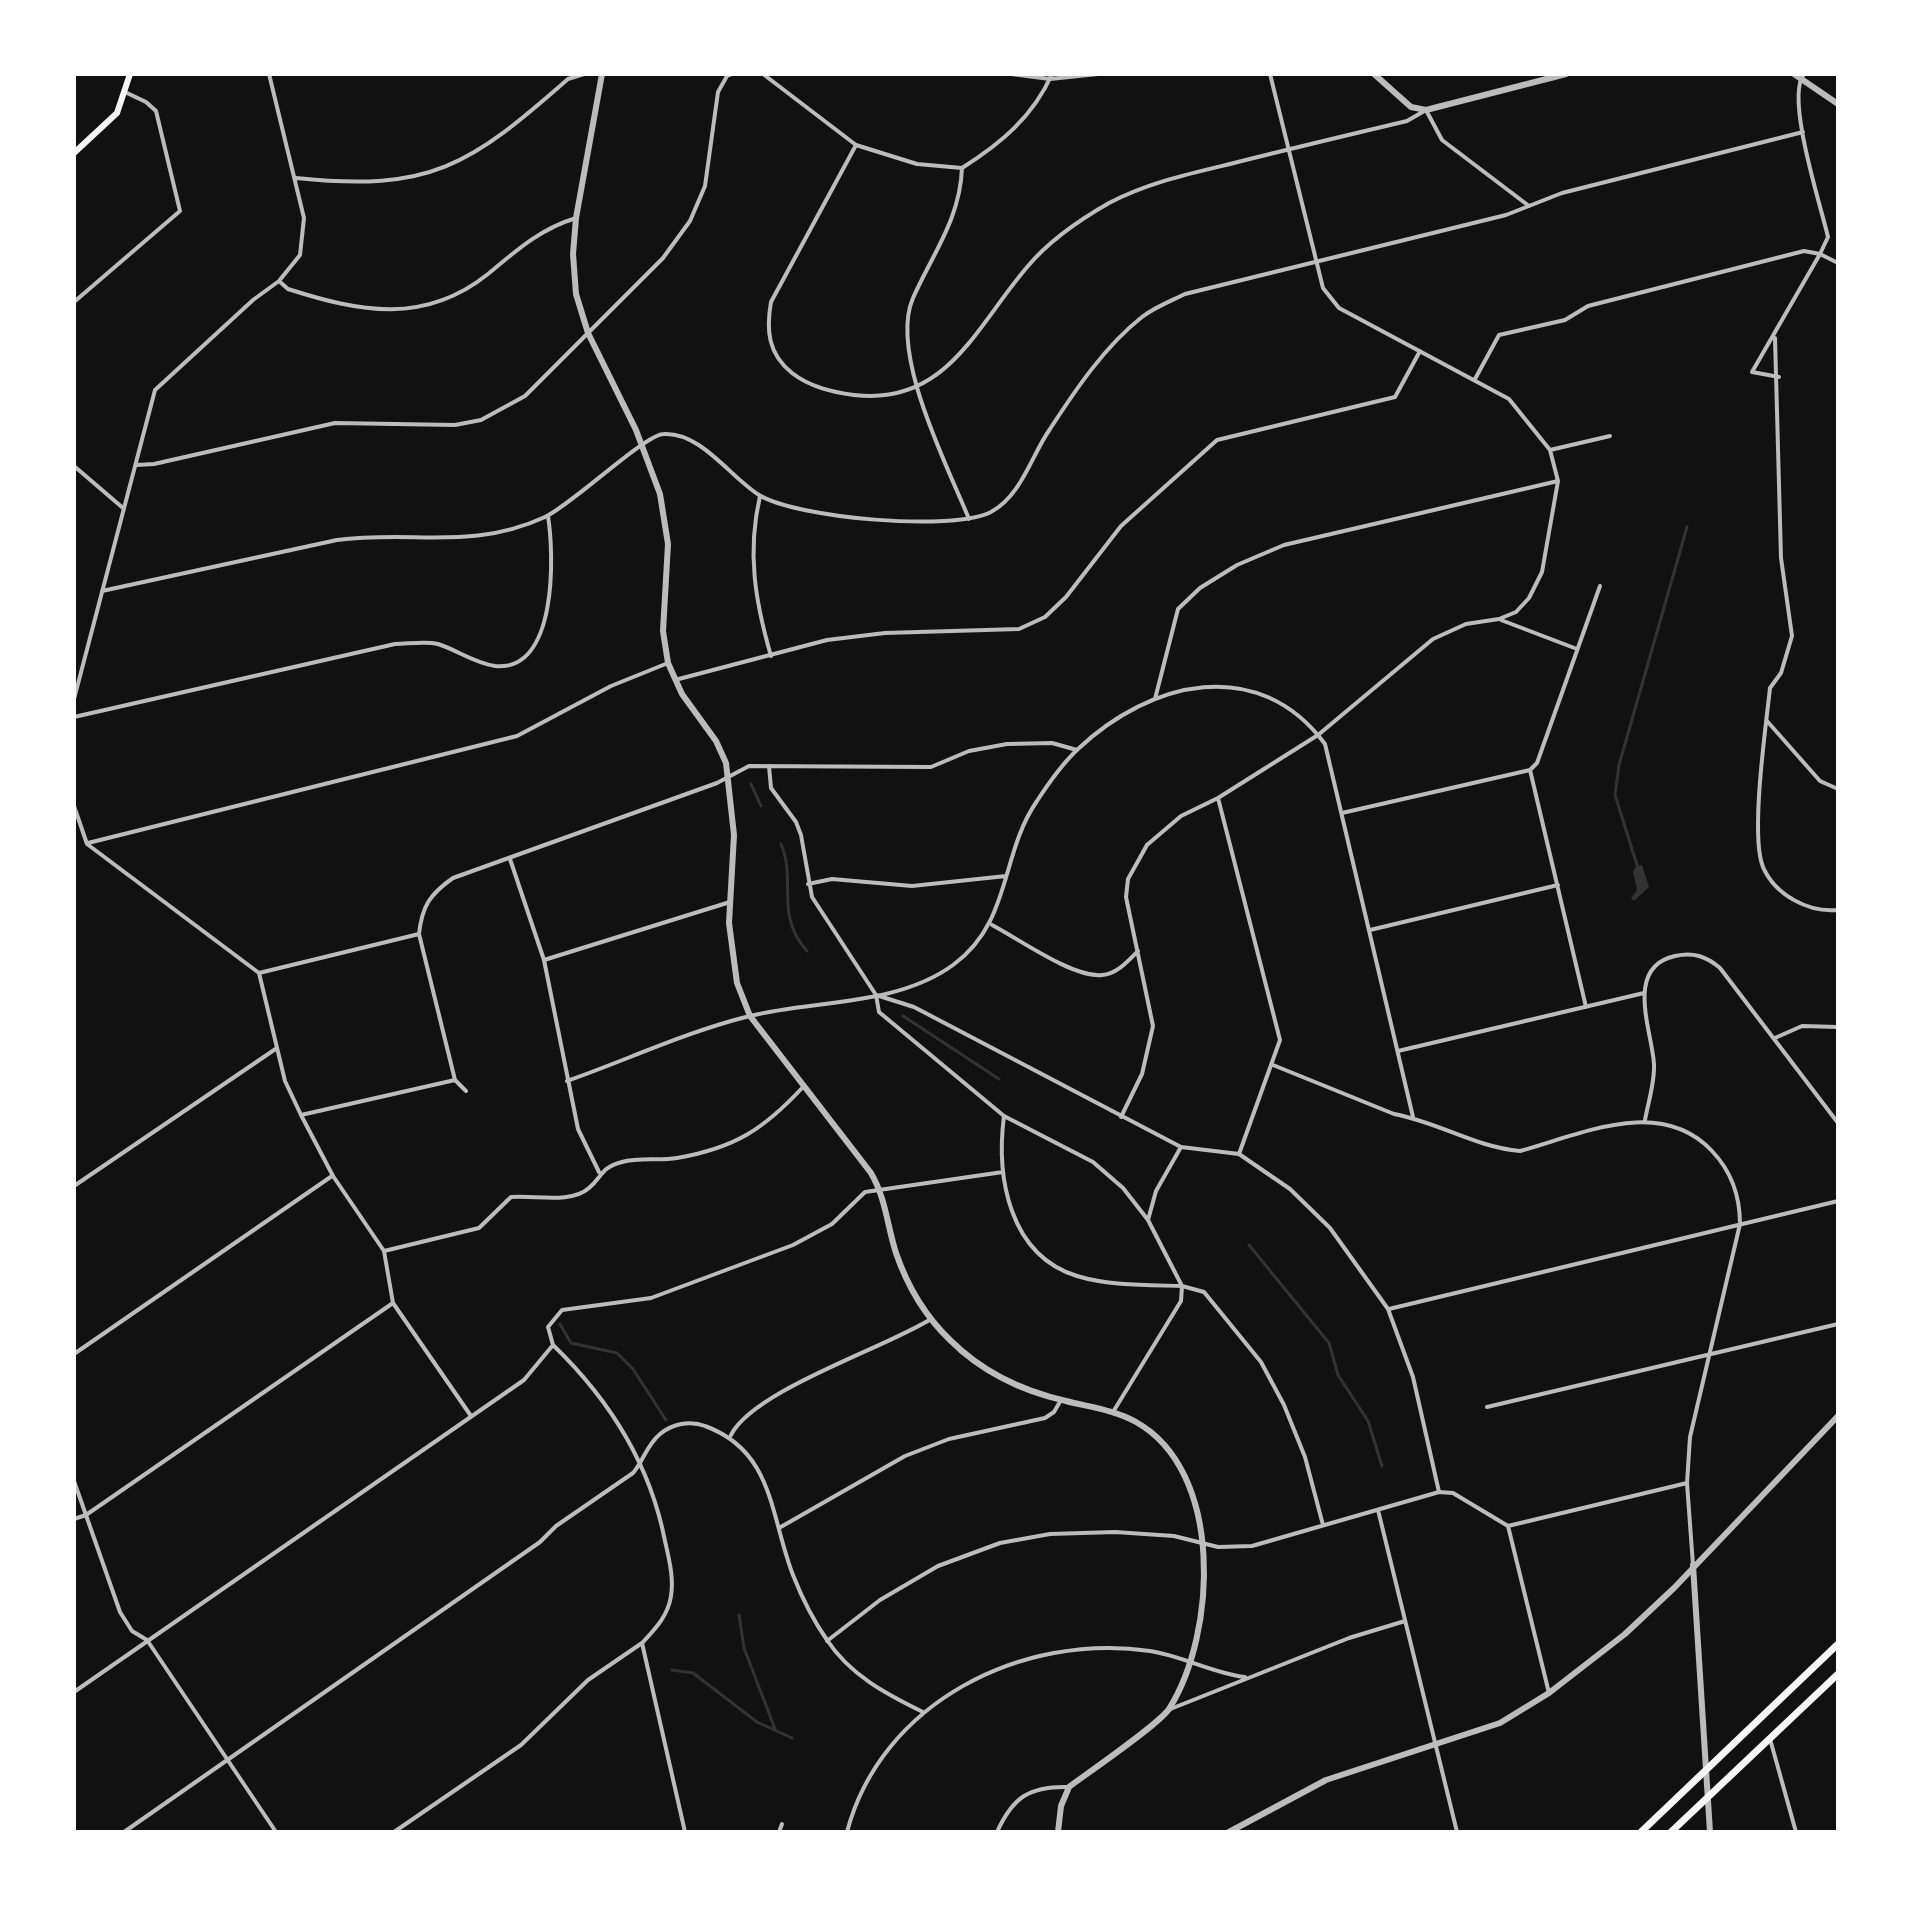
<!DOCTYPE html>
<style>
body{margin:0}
#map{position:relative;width:1912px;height:1906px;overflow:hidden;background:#111;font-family:Karla,sans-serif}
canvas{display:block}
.frame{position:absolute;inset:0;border:76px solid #fff;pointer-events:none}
</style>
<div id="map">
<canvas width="1912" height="1906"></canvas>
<div class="frame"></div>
</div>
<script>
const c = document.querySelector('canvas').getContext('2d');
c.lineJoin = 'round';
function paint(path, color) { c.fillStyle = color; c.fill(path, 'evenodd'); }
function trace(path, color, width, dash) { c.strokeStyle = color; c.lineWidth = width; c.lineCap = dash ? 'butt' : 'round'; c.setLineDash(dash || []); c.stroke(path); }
const water = new Path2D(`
 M1642 865 1649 887 1634 901 1631 898 1637 890 1633 872 1636 866Z`);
const stream = new Path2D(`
 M751 784 761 806
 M781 844C797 882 774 914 807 951
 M1637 865 1615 795 1619 765 1687 527
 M903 1016 999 1079
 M1249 1245 1329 1343 1338 1375 1368 1421 1382 1466
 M560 1324 571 1343 617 1353 633 1369 666 1420
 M739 1615 744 1648 775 1729
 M672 1670 693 1673 757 1722 792 1738`);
const minor = new Path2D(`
 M763 74 856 145 917 164 962 168
 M1011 74 1050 79 1098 74
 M1804 74C1785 97 1821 206 1828 237L1820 254 1838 263
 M856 145 771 302C766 330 768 354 792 373 810 387 832 392 854 395 947 406 976 326 1028 266 1049 241 1081 219 1109 203 1147 183 1188 174 1230 164 1289 149 1348 135 1407 121L1426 110 1442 140 1529 206
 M296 178C431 192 469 166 568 79L584 74
 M279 281 288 289C360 312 424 325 488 274 517 250 540 229 576 218
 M74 302 180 211 156 111 146 102 127 93
 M1775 338 1781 558 1792 636 1781 673 1770 688C1766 726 1750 836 1763 867 1775 895 1809 913 1838 910
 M1475 379 1499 335 1565 320 1588 306 1804 251 1820 254 1752 372 1779 377
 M1550 450 1610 436
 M136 465 154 464 335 423 455 425 481 420 525 396 663 258 690 221 705 186 718 92 727 76 732 74
 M74 466 123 508
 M760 496C747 552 755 601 771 656
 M969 519C947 465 889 353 913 298 933 253 960 219 962 168 1000 144 1033 117 1052 74
 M102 591 337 540C414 530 471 551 545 517 573 504 645 434 664 434 701 432 730 477 759 495 797 518 952 532 991 512 1022 495 1031 456 1050 429 1076 389 1105 346 1142 317 1155 307 1171 301 1185 294L1506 215 1562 193 1803 132
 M1501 620 1577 649
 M675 680 827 640 885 633 1019 629 1045 617 1066 597 1121 526 1217 440 1395 397 1420 351
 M74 699 155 390 253 300 279 281 300 255 304 218 269 74
 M1155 699 1178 609 1200 588 1237 565 1284 545 1558 481
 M74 717 395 644C408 644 425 641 438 644 457 650 474 663 495 666 558 672 554 554 548 516
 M1767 721 1820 781 1838 789
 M769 766 771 788 796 822 801 835 812 897 876 995 914 1007 1181 1147 1239 1154 1290 1189 1330 1228 1388 1309 1413 1377 1439 1492
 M1218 798 1280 1040 1239 1154
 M74 806 87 844 259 973 285 1081 301 1115 333 1176 384 1251 393 1303 471 1416
 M1342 813 1530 770
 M88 843 517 736 611 686 668 663
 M510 859 544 960 578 1129 599 1172
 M808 884 832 879 912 886 1006 876
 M992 925C1019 939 1073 978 1102 975 1117 974 1128 961 1138 951
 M1370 930 1558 885
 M419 934 455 1080 466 1091
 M544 960 730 902
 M259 973 419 934C422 906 430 894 453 878L717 783 749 766 931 767 969 751 1007 744 1052 743 1077 750
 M876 995 879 1012 1004 1116 1093 1162 1123 1188 1148 1220 1182 1286 1204 1292 1261 1362 1284 1405 1305 1457 1323 1525
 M1586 1007 1530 770 1537 763 1600 586
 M1775 1038 1802 1026 1838 1027
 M1398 1051 1644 993
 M1273 1065 1394 1114C1438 1122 1475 1147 1520 1151 1582 1134 1660 1096 1712 1151 1732 1172 1740 1196 1740 1224L1690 1437 1687 1483 1693 1565
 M567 1081C627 1060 688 1031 750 1016 815 1000 897 1006 953 965 1012 922 1000 854 1037 801 1048 784 1063 763 1078 749 1150 681 1258 654 1325 744L1413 1117
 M301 1115 455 1080
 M1004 1116C996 1177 1009 1255 1077 1276 1110 1286 1148 1285 1182 1286L1181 1301 1113 1412
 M1121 1117 1142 1074 1153 1026 1126 897 1128 879 1147 845 1181 816 1218 798 1318 735 1433 639 1466 624 1499 619 1516 612 1529 598 1542 572 1558 481 1550 450 1509 399 1339 308 1323 288 1270 74
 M1645 1120C1648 1103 1655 1082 1654 1064 1652 1031 1624 967 1675 956 1693 952 1706 956 1720 968L1838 1123
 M74 1186 277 1048
 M1148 1220 1156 1191 1181 1147
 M384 1251 479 1228 511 1197C535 1195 571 1204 589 1188 603 1176 600 1168 622 1162 639 1157 660 1161 677 1158 735 1148 764 1129 803 1087
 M1389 1309 1838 1201
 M553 1345C610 1400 650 1464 665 1541 669 1559 674 1578 671 1596 668 1616 655 1629 642 1643L685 1832
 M74 1354 332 1176
 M1487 1407 1838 1324
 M731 1435C754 1390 885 1348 931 1319
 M74 1481 120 1612 132 1631 147 1640 276 1832
 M1378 1510 1457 1832
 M74 1519 86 1515 393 1303
 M1508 1526 1549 1693
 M779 1528 905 1456 949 1439 1045 1418 1054 1412 1061 1400
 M827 1641 880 1600 938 1566 1000 1543 1050 1534 1115 1532 1174 1536 1218 1547 1252 1546 1439 1492 1453 1493 1508 1526 1687 1483
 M74 1692 524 1380 553 1345 548 1327 562 1310 651 1298 793 1245 832 1224 865 1192 1003 1172
 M1168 1710 1349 1638 1405 1621
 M1770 1739 1796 1832
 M124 1832 540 1542 556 1526 633 1473C644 1460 646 1446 660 1434 672 1424 690 1420 705 1426 774 1451 770 1516 793 1575 802 1598 813 1620 827 1640 850 1675 886 1694 923 1712
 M394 1832 521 1745 588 1680 642 1643
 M779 1832 782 1824
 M847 1832C881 1702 1023 1632 1150 1651 1183 1656 1212 1673 1245 1677
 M997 1832C1013 1797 1029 1786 1069 1787`);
const tertiary = new Path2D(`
 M602 74 576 218 573 254 576 294 588 333 636 430 660 494 668 544 663 631 668 663 682 694 716 741 726 763 734 835 729 923 737 983 750 1016 871 1173C886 1199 887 1225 896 1253 907 1285 925 1316 950 1340 982 1372 1022 1391 1066 1401 1089 1407 1115 1410 1136 1422 1224 1471 1217 1633 1169 1709 1158 1725 1089 1772 1069 1787L1061 1806 1058 1832
 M1374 74 1411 107 1426 110 1566 74
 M1794 74 1838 104
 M1693 1565 1710 1832
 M1229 1832 1326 1780 1500 1723 1549 1693 1625 1634 1674 1588 1838 1416`);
const secondary = new Path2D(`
 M74 153 117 113 130 74`);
const primary = new Path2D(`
 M1641 1832 1838 1644
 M1671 1832 1838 1674`);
paint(water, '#333');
trace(stream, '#333', 3);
trace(minor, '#bcbcbc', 4);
trace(tertiary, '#bcbcbc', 6);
trace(secondary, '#f5f5f5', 6);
trace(primary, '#f5f5f5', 7);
</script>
